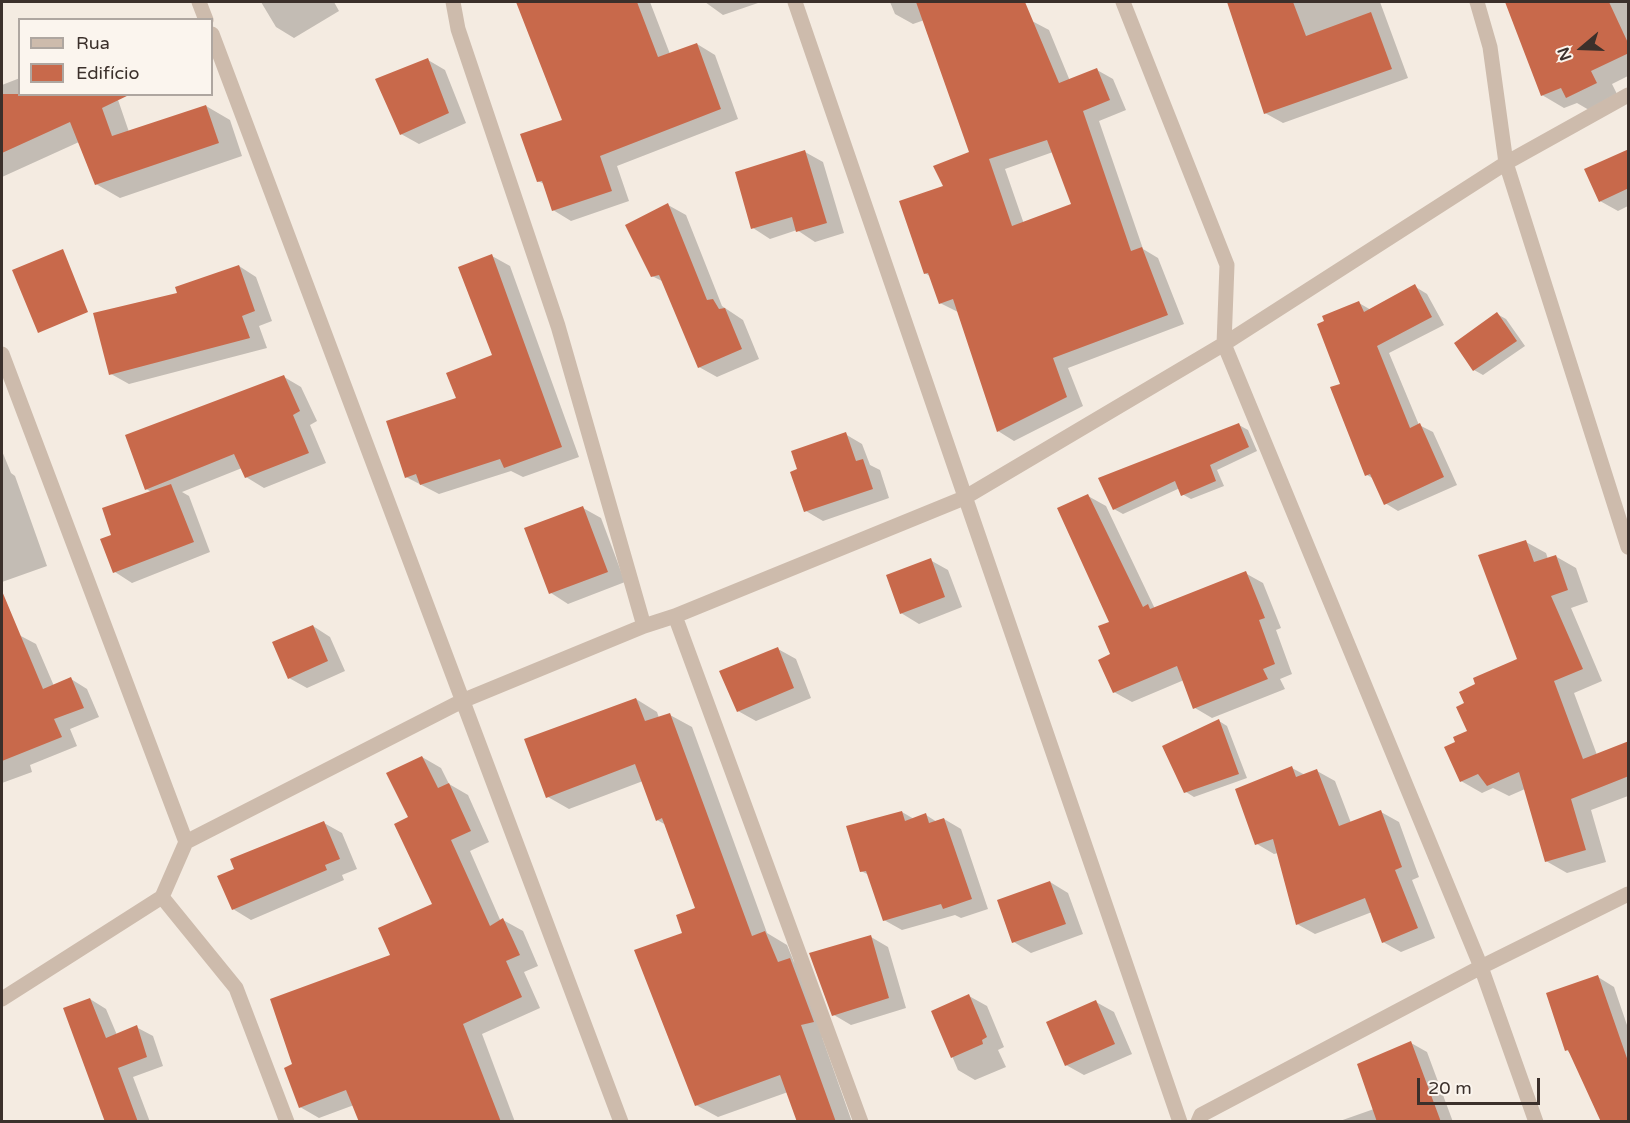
<!DOCTYPE html>
<meta charset="utf-8">
<style>
body{margin:0}
#map{position:relative;width:1630px;height:1123px;overflow:hidden;background:#f4ebe1;font-family:"Varela Round",sans-serif}
canvas{display:block}
.frame{position:absolute;inset:0;border:3px solid #3b302b;pointer-events:none}
.legend{position:absolute;left:18px;top:18px;width:195px;height:78px;box-sizing:border-box;background:#fbf5ee;border:2px solid #aea6a0;margin:0;padding:8px 10px;list-style:none;font-size:18px;color:#3b302b}
.legend li{display:flex;align-items:center;gap:12px;height:30px}
.legend b{width:30px;border:2px solid #aea6a0}
.north{position:absolute;left:1552px;top:18px;width:60px;height:60px;-webkit-text-stroke:4px #fbf5ee;paint-order:stroke;rotate:251deg;font-size:16px;font-weight:700;line-height:24px;text-align:center;color:#3b302b}
.north::after{content:'';display:block;margin:auto;width:21px;height:27px;background:#3b302b;clip-path:polygon(50% 0,100% 100%,50% 72%,0 100%)}
.scale{position:absolute;left:1417px;top:1078px;width:123px;height:27px;box-sizing:border-box;border:3px solid #3b302b;border-top:0;padding-left:8px;font-size:18px;line-height:21px;white-space:nowrap;color:#3b302b;-webkit-text-stroke:4px #fbf5ee;paint-order:stroke}
</style>
<div id="map">
<canvas width="1630" height="1123"></canvas>
<div class="frame"></div>
<ul class="legend">
<li><b style="height:8px;background:#cdbbac"></b>Rua</li>
<li><b style="height:16px;background:#c8694b"></b>Edifício</li>
</ul>
<div class="north">N</div>
<div class="scale">20 m</div>
</div>
<script>
const c = document.querySelector('canvas').getContext('2d');
c.lineJoin = 'round';
function paint(path, color) { c.fillStyle = color; c.fill(path, 'evenodd'); }
function trace(path, color, width, dash) { c.strokeStyle = color; c.lineWidth = width; c.lineCap = dash ? 'butt' : 'round'; c.setLineDash(dash || []); c.stroke(path); }
const shadow = new Path2D(`
 M261 2H334L339 11 294 38 276 27Z
 M517 2H650L670 54 697 44 715 55 738 119 617 166 629 201 571 221 553 210 544 184 538 181 564 121Z
 M705 2H758V3L723 15Z
 M890 2H953L956 9 913 24 895 14Z
 M1228 2H1380L1408 78 1283 123 1265 113Z
 M1507 2H1628V76L1612 84 1618 96 1589 110 1577 103 1564 108 1542 95Z
 M1032 21 1049 30 1070 81 1097 70 1113 79 1126 110 1099 121 1143 249 1158 258 1184 324 1068 368 1083 406 1014 441 998 431 958 312 940 303 931 277 925 273 945 187 971 153ZM1053 152 1072 205 1024 224 1005 169Z
 M428 60 445 70 466 123 419 144 401 134Z
 M20 78V94H116L129 132 206 106 230 120 242 156 120 198 96 184 79 142 2 177V85Z
 M1628 151V206L1618 211 1600 201Z
 M805 152 823 162 844 233 815 242 797 230 770 239 753 228Z
 M668 205 686 215 722 306 743 320 759 359 717 377 699 367 664 282 652 276Z
 M492 256 510 266 579 457 523 477 511 471 439 494 406 477 458 399 494 356Z
 M239 266 256 277 272 321 259 326 267 348 129 384 111 374 179 294Z
 M1414 286 1427 294 1444 325 1389 353 1419 425 1433 432 1457 485 1398 511 1385 503 1374 479 1367 475 1342 384 1359 303 1371 310Z
 M1497 314 1506 319 1525 346 1483 375 1474 370 1456 343Z
 M284 377 301 387 317 421 310 425 326 463 264 488 246 477 242 468 182 492 189 496 210 552 132 583 115 572 113 536 152 492 146 489Z
 M1239 425 1248 430 1257 451 1217 470 1224 486 1191 499 1182 494 1180 488 1123 514 1114 509Z
 M845 434 862 444 870 465 880 470 889 498 823 521 806 511Z
 M2 451 11 473 15 476 47 566 2 582Z
 M1088 496 1106 506 1155 609 1245 573 1263 583 1281 628 1276 630 1292 674 1280 679 1285 689 1212 718 1195 708 1184 680 1132 702 1114 692 1111 622Z
 M583 508 601 518 625 582 568 604 551 593Z
 M1526 542 1546 553 1548 559 1555 556 1576 568 1588 602 1571 608 1602 681 1574 693 1597 755 1628 742V796L1591 810 1606 862 1567 873 1546 861 1525 789 1509 796 1493 788 1482 793 1461 781 1457 743 1469 732 1466 703 1518 660Z
 M930 560 948 570 962 607 919 624 901 613Z
 M313 626 330 637 345 671 307 688 289 678Z
 M19 635 36 644 54 686 71 679 87 689 99 717 70 729 77 746 30 765 32 772 2 783V641Z
 M778 649 796 659 811 698 756 721 738 711Z
 M636 699 657 712 659 718 670 715 692 727 767 933 787 945 794 962 812 972 834 1034 822 1037 852 1122H798L788 1092 718 1117 696 1105 684 934 697 909 666 825 657 820 643 781 569 809 548 797Z
 M1219 721 1227 726 1247 778 1194 797 1186 792Z
 M422 757 441 768 449 784 468 795 489 842 470 851 501 922 503 920 523 931 538 966 524 972 540 1008 482 1034 515 1122H360L354 1105 319 1118 300 1107 294 1065 434 905 410 818Z
 M1292 768 1305 775 1317 771 1335 781 1351 823 1381 812 1399 822 1419 877 1412 880 1435 938 1401 952 1383 942 1372 912 1315 934 1297 924 1278 853 1274 854 1257 844Z
 M902 812 914 819 926 815 937 822 944 819 961 829 988 909 961 918 955 915 902 930 884 920 869 875 861 871Z
 M324 823 342 833 357 869 342 875 344 880 251 920 233 909Z
 M1050 882 1068 893 1083 934 1031 953 1014 942Z
 M871 937 888 947 906 1008 851 1025 834 1015Z
 M1598 977 1614 987 1628 1028V1122L1567 1050Z
 M969 996 987 1006 1004 1047 998 1050 1006 1067 975 1080 958 1070 933 1012Z
 M90 999 106 1009 117 1035 136 1027 153 1036 163 1066 133 1077 150 1122H106Z
 M1096 1002 1114 1012 1132 1054 1084 1075 1066 1065Z
 M1411 1043 1427 1052 1453 1122H1337L1374 1109Z`);
const building = new Path2D(`
 M516 2H637L658 57 697 43 721 109 600 156 612 191 552 211 542 181 537 182 520 134 562 120Z
 M916 2H1025L1059 83 1097 68 1110 100 1083 111 1131 251 1142 247 1168 315 1053 358 1067 397 997 432 953 299 939 304 928 273 924 274 899 201 943 186 933 166 969 152ZM1047 140 1071 204 1012 226 989 159Z
 M1227 2H1293L1306 36 1371 12 1392 69 1264 114Z
 M1505 2H1609L1629 45V53L1591 71 1597 83 1566 98 1561 88 1541 96Z
 M428 58 449 113 400 135 375 79Z
 M2 94H131L102 108 112 136 206 105 219 143 95 185 70 122 2 153Z
 M1629 149V188L1599 202 1584 169Z
 M805 150 827 223 796 232 792 217 751 229 735 172Z
 M668 203 707 300 713 299 719 309 725 308 742 349 698 368 659 275 651 277 625 225Z
 M63 249 88 312 38 333 12 270Z
 M492 254 562 447 504 468 500 459 420 485 416 474 405 478 386 421 456 398 446 373 492 355 458 267Z
 M239 265 255 311 242 316 250 338 109 375 93 313 177 293 175 287Z
 M1415 284 1432 317 1377 346 1410 428 1420 423 1444 477 1384 505 1370 474 1365 476 1330 387 1340 384 1317 324 1324 321 1322 316 1359 301 1364 312Z
 M1497 312 1517 341 1473 371 1454 343Z
 M284 375 300 411 293 415 309 453 245 478 234 454 145 490 125 435Z
 M1239 423 1249 447 1210 465 1216 481 1181 496 1175 481 1113 510 1098 478Z
 M846 432 856 461 863 459 873 489 804 512 790 472 797 469 791 451Z
 M171 484 194 542 113 573 100 539 111 535 102 508Z
 M1088 494 1143 607 1148 604 1150 609 1246 571 1265 618 1259 620 1275 664 1263 669 1268 679 1193 709 1177 666 1113 693 1098 660 1110 654 1098 626 1109 622 1057 508Z
 M583 506 608 572 549 594 524 528Z
 M1526 540 1534 562 1556 555 1568 590 1551 596 1583 669 1554 681 1583 759 1629 741V776L1571 799 1586 850 1545 862 1519 772 1487 786 1478 774 1460 782 1444 747 1455 742 1453 737 1467 731 1456 707 1464 703 1459 692 1475 684 1473 678 1517 659 1478 555Z
 M931 558 945 597 900 614 886 575Z
 M2 591 43 689 71 677 84 708 54 719 62 737 2 761Z
 M313 625 328 661 288 679 272 642Z
 M778 647 794 688 737 712 719 671Z
 M636 698 645 721 670 713 752 936 765 931 778 962 790 958 814 1022 801 1025 836 1122H797L780 1075 695 1106 634 950 682 933 676 915 695 908 662 818 656 821 635 764 546 798 524 739Z
 M1219 719 1239 774 1184 793 1162 746Z
 M422 756 438 788 449 783 471 831 451 840 490 926 503 918 520 955 506 961 522 997 463 1024 501 1122H359L346 1090 299 1108 284 1068 292 1064 270 999 390 955 378 928 432 904 394 824 408 817 386 773Z
 M1292 766 1296 777 1317 769 1339 826 1381 810 1402 867 1395 870 1418 928 1382 943 1365 898 1296 925 1273 839 1255 845 1235 789Z
 M902 811 905 821 926 813 929 823 944 818 972 899 943 909 941 904 883 921 866 871 860 872 846 826Z
 M324 821 340 859 325 865 327 870 232 910 217 876 234 869 230 859Z
 M1050 881 1066 924 1012 943 997 900Z
 M871 935 889 998 832 1016 809 953Z
 M1598 975 1629 1064V1122H1601L1568 1050 1565 1051 1546 993Z
 M969 994 987 1037 982 1040 983 1044 951 1058 931 1011Z
 M90 998 106 1038 137 1025 147 1057 118 1068 138 1122H105L63 1008Z
 M1096 1000 1115 1044 1065 1066 1046 1022Z
 M1411 1041 1441 1122H1377L1357 1064Z`);
const minor = new Path2D(`
 M199 2 206 20
 M453 2 458 29 558 326 644 626
 M795 2 1180 1122
 M1123 2 1227 265 1224 344 1481 967 1536 1122
 M1477 2 1490 47 1506 163 1628 547
 M212 34 621 1122
 M2 354 186 842 162 897 236 988 287 1122
 M186 842 462 701 644 626 675 616
 M2 999 162 897
 M861 1122 675 616 964 498 1224 344 1506 163 1628 95
 M1198 1122 1201 1115 1481 967 1628 894`);
paint(shadow, '#0003');
paint(building, '#c8694b');
trace(minor, '#cdbbac', 15);
</script>
